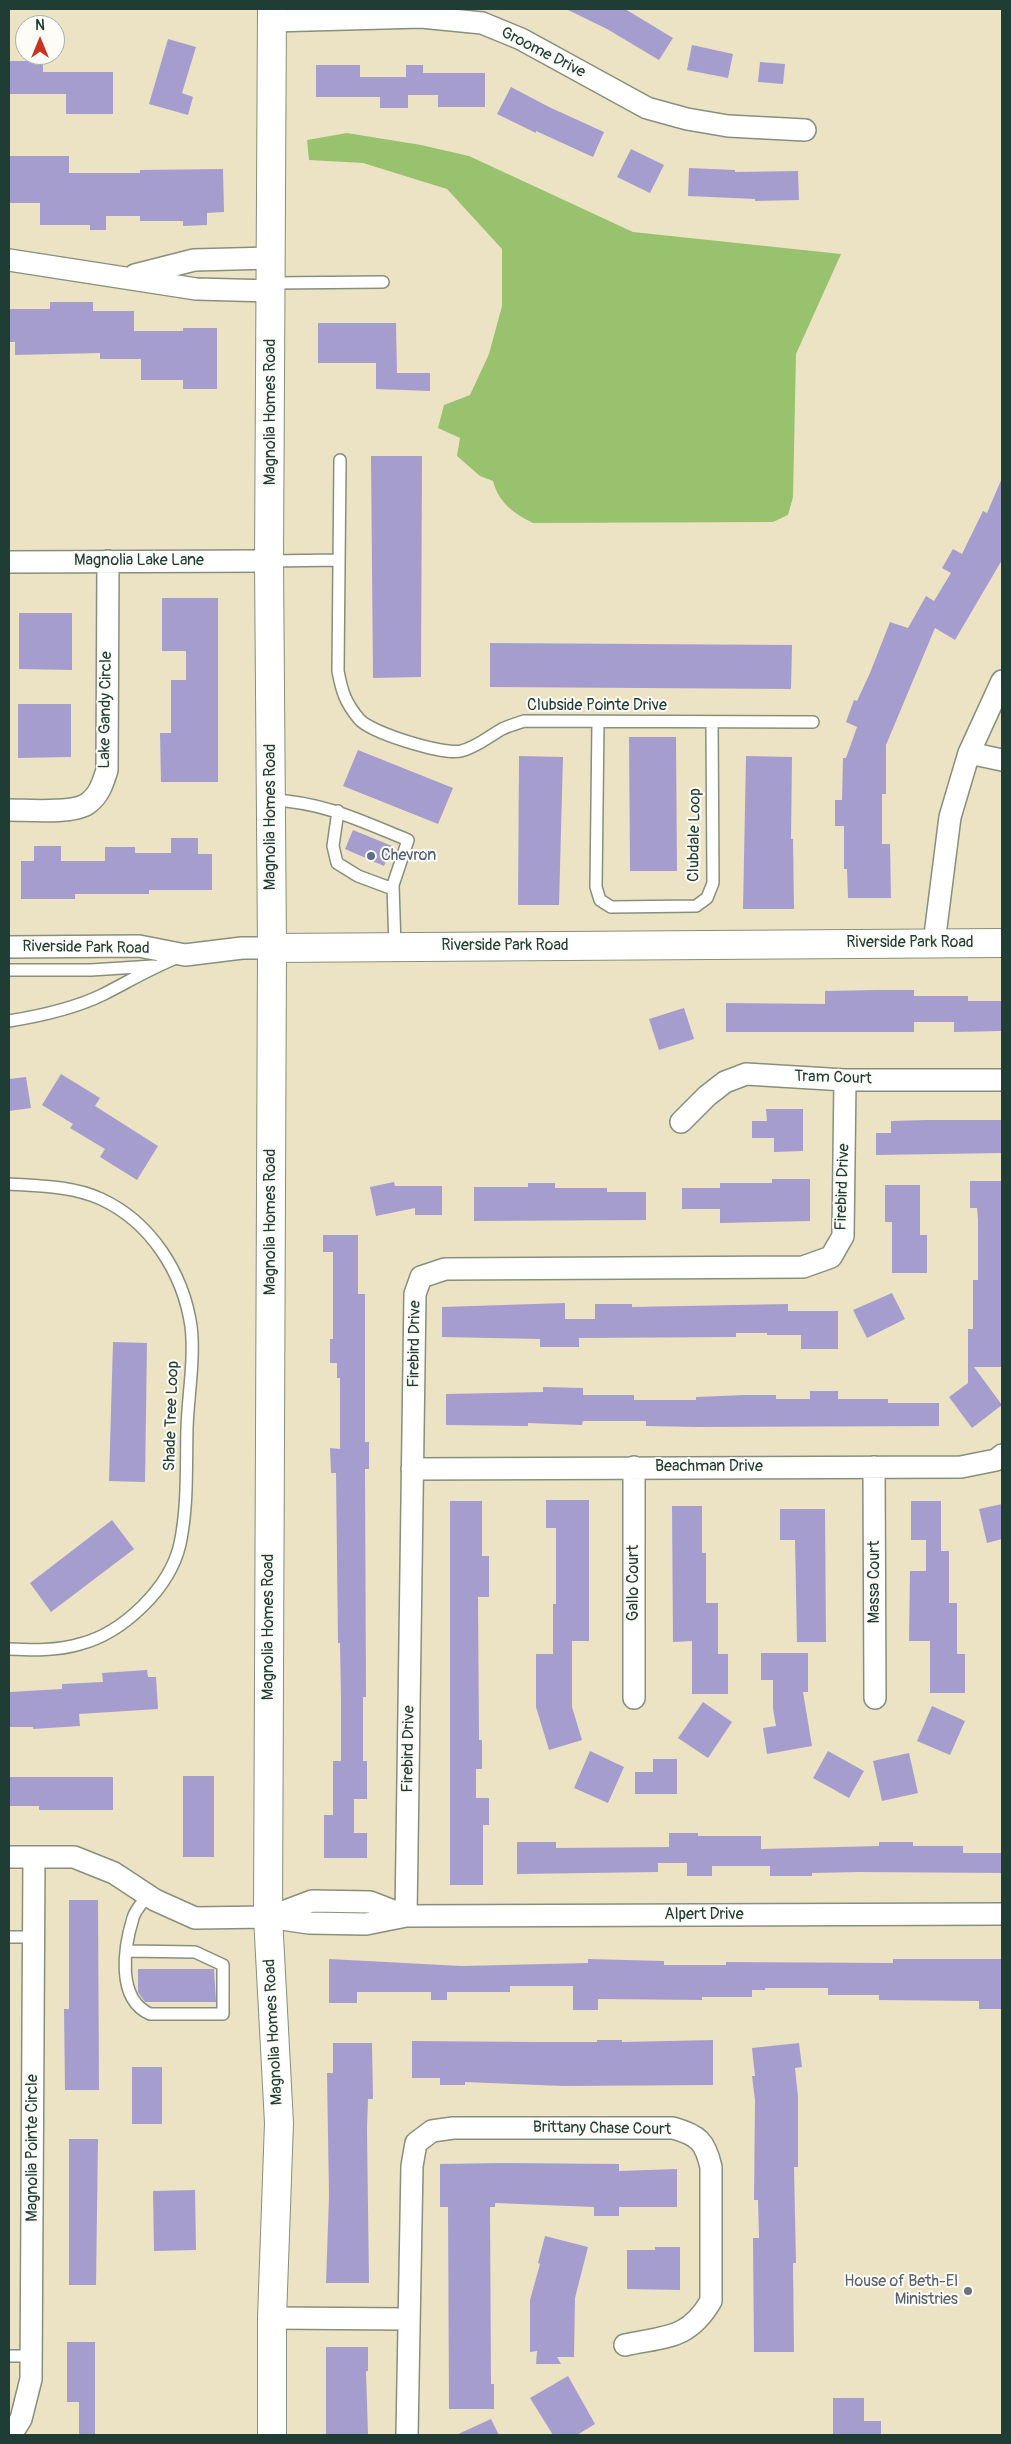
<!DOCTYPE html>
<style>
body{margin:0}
#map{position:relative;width:1011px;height:2444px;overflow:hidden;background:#ece3c4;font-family:Pangolin,sans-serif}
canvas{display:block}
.frame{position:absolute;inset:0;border:10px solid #1f3d34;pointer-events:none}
.north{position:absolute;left:15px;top:15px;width:50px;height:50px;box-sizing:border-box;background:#fdfcf7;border:1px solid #a4b0a9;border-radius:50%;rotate:0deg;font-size:14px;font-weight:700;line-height:20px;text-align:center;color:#1f3d34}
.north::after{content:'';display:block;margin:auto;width:18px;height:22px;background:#c8321e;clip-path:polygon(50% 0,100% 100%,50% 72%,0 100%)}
</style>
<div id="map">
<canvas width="1011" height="2444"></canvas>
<div class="frame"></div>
<div class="north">N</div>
</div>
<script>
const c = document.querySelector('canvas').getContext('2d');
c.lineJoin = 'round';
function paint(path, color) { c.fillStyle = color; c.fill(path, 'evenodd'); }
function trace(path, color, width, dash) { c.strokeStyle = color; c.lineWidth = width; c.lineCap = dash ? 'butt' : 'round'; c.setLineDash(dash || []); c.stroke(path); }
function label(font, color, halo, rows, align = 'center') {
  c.font = font + ' Pangolin,sans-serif'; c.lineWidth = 4; c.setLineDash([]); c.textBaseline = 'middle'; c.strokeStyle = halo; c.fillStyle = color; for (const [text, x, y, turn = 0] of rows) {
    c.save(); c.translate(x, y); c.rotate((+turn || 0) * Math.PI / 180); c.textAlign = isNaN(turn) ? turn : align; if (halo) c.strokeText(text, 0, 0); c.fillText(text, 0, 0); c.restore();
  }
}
const green = new Path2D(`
 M347 133 421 145 469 156 633 232 841 254 796 354 793 497 788 515 773 522 533 523C513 513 499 503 493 481L480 476 457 456 460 438 438 428 444 405 470 395 489 354 502 306V249L447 189 363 163 309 160 307 140Z`);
const building = new Path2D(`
 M566 9H625L673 38 659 60 607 29Z
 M168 39 196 47 182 93 193 97 188 115 149 104Z
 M692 45 733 54 728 78 687 70Z
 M9 61H43V72H113V114H66V94H9Z
 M760 62 785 64 783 84 758 82Z
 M316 65H360V77H406V65H423V73H485V107H438V95H408V108H380V97H316Z
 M511 87 549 107 604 132 593 157 536 131V133L497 114Z
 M631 149 664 165 650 193 617 177Z
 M9 156H69V173H140V170L223 169 224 212 207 213V225L183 226V221H140V216H106V230H90V225H40V203H9Z
 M689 168 735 170V172L798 171 799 200 755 201V199L688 196Z
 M50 302H93V311H134V331H183V328H217V389H183V380H141V359H100V353L15 355V342H9V309H50Z
 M318 323H396L397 373H430V391L376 389V363H318Z
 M371 456H422L421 677 373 678Z
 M1002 478V560L955 640 935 628 886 745V794H882V844H890L891 898H848L847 869H844V826H835V800H842L843 758H846L857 727 846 722 854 700 857 701 870 673 890 622 908 628 926 596 934 601 951 573 942 568 953 549 962 554 983 511 987 513Z
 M162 598H218V782H161L160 733H171V680H186V651H162Z
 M19 613H72V670L19 669Z
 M490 643 792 645 791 689 490 687Z
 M18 704H71V757L18 758Z
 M629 737H676L677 871H630Z
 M358 750 453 788 438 824 343 786Z
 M519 756 563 757 559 905H518Z
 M746 756 792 757 791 839H793L794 909H743Z
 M353 830 392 846 384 866 345 849Z
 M171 838H198V854H212V890H149V894H75V899H21V861H34V846H61V861H105V847H135V853H171Z
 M877 990H914V996H968V1001H1002V1031L954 1032V1022H914V1032H726V1003L825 1004V991Z
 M684 1008 694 1039 659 1050 649 1019Z
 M61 1074 100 1098 95 1106 158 1146 137 1180 100 1157 105 1149 70 1128 73 1124 42 1105Z
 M26 1077 31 1108 9 1111V1079Z
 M766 1109H803V1151L774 1152V1138H752V1121H767Z
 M927 1120H1002V1153L876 1155V1133H891V1121Z
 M772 1179H810V1221L720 1223V1209H682V1188H720V1183H772Z
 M970 1181H1002V1367H974L1002 1405 972 1428 949 1397 968 1383V1329H973V1280H978V1220L977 1208H970Z
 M394 1182 395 1186H442V1215H415V1208L376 1216 370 1187Z
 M528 1183H555V1188H607V1192H646V1220L474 1221V1187H528Z
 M885 1185H920V1235H927V1273H892V1222H885Z
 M323 1235H358V1294H365V1442H369V1469H365L366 1697H363V1761H367V1799H354V1833H367V1858H324V1815H333V1761H341V1697L340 1643H338L336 1473H331L330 1448 340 1449V1378H337V1363H330V1339H333V1252H323Z
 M892 1293 905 1319 867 1338 853 1310Z
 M565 1303V1319H595V1304H632V1307L788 1304V1311H838V1349H801V1335H767V1333H736V1337L579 1338V1347H540V1339L442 1337V1307Z
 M113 1342 147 1343 145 1482 109 1481Z
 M543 1387 583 1388V1395H634V1400H696V1397L745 1395H776V1399H810V1391H838V1399H888V1403H939V1426L696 1427 646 1426V1421H583L582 1425 528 1423V1426L446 1425V1394L543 1392Z
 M546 1500H589V1641H572V1707L582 1740 549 1750 536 1707V1654H553V1604H556V1528H546Z
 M450 1501H482V1556H489V1597H478L479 1740H482V1769H476V1798H489V1825H483V1885H450Z
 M911 1501H941V1551H949V1603H957V1654H965V1693H930V1641H909L910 1571H926V1540H911Z
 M1002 1504V1539L987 1543 979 1509Z
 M672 1506H702V1553H706V1603H718V1654H728V1694H692V1641L673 1642Z
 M780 1509H825L826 1642H797L795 1540H780Z
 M112 1520 134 1549 51 1612 30 1583Z
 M761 1653H808V1692H803L812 1746 767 1754 763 1728 776 1726 773 1709V1680H761Z
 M147 1670 148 1677H156L158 1709 79 1714 80 1726 33 1729V1727H9V1692L62 1689V1684L103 1682 102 1673Z
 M703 1702 732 1722 708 1758 678 1738Z
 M932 1706 965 1721 950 1755 917 1741Z
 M590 1751 624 1767 608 1803 574 1788Z
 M828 1751 864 1771 849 1798 813 1778Z
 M909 1753 918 1793 882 1801 873 1761Z
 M653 1759H677V1794H635V1772H653Z
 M183 1776H214V1857H183Z
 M9 1777H113V1810H39V1806H9Z
 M669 1833H698V1836H761V1849L879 1846V1842H913V1846H963V1853H1002V1873L860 1872 812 1873V1876H770V1866H712V1876H687V1863H658V1872L517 1874V1842H556V1848L669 1847Z
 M69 1900H98L99 2090H65L64 2009H69Z
 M329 1959 461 1966 588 1963V1959L664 1961V1965H726V1962L893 1963V1959H1002V2009H979V2001L879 2000V1995H828V1988H765V1990H752V1997H702V2000L598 1999V2010H573V1986H510V1992H447V2000H431V1992H357V2003H329Z
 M138 1969H214L216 2002H145L138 1992Z
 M597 2040H622V2042L713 2040V2085L563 2086 465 2082V2085H440V2078H412V2041L536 2042H597Z
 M333 2043H372L373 2099H368L367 2130 369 2283H326L329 2196 327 2073H333Z
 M799 2043 802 2067 795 2068 798 2097V2167H794L796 2263H793L794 2352H754L753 2238H759L758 2200H754L755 2100 752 2076H755L752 2048Z
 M132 2067H162V2124H132Z
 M69 2139H98L96 2285H69Z
 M502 2163 619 2164V2171L677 2169V2207H619V2216H594V2207L495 2203V2207H490L491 2384H494V2409H449L448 2207H440V2164Z
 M195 2190 196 2250 154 2251 153 2191Z
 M545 2236 588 2247 575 2298 574 2357H557L561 2364H536L537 2351 530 2352V2300L540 2264 538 2263Z
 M655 2247H680V2290L627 2289V2250H655Z
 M67 2342H95V2435H79V2402H67Z
 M326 2347H368V2371H366L368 2435H326Z
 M568 2376 595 2424 577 2435H553L530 2398Z
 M833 2398H864V2421H881V2435H833Z
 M491 2419 499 2435H456Z`);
const lane = new Path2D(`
 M272 283 383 282
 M340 460 338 671C342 692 345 702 359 719 371 733 443 755 461 751 477 747 488 737 502 729 508 726 516 724 524 721L813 722
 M269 561 339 560
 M598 722 596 887 600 900 611 907 696 906 707 898 713 883 712 722
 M271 800C324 802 361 821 408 840L393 885 395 947
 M338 811 333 846 337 863 358 876 393 889
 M9 970H91L153 966
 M9 1021C40 1016 73 1009 102 995 128 982 152 967 179 957
 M9 1184C39 1186 73 1186 101 1199 151 1222 183 1273 191 1326 195 1359 188 1395 187 1428 186 1467 188 1506 180 1544 170 1588 123 1633 80 1644 57 1651 32 1650 9 1649
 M9 1937H34
 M127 1951 195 1952 223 1965V2014H150C116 1999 124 1947 133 1918 135 1910 143 1902 148 1895
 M9 2356H31`);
const street = new Path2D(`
 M272 21 421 17 482 23 521 39 647 108 687 119 728 126 805 130
 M9 260 196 289 272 291
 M135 275 194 260 271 258
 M9 562 269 561
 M969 753 1002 760
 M9 810C28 810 72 814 87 804 99 796 103 783 107 770L108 561
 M934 943 950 817 969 753 1002 681
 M9 947 139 946 185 955 242 948H272
 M681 1122 707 1096 725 1082 746 1074 845 1080H1002
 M634 1467V1698
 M874 1467 875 1698
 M412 1469 961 1467 996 1460 1002 1455
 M9 1857H74L114 1873 155 1900 195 1918 268 1917 309 1923 366 1924 406 1916 1002 1914
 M272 1916 312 1901 370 1902 406 1916
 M406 1916 415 1294 421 1277 445 1269 803 1267 831 1257 843 1236 845 1080
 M272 2318 408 2319
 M11 2435 21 2419 31 2379 34 1857
 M407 2435 412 2166 416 2143 432 2131 453 2128H673C698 2135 705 2141 711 2167V2301C688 2340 666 2336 625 2345`);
const secondary = new Path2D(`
 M272 948 1002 943
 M272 2435V2318L279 2123 268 1917 272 948 269 561 272 9`);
const markers = [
 [371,856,5,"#5c6f8a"],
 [968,2291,5,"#6b7280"]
];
const streetNames = [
 ["Groome Drive",543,53,27],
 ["Magnolia Homes Road",271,412,-90],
 ["Magnolia Lake Lane",139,561],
 ["Clubside Pointe Drive",597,706],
 ["Lake Gandy Circle",106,710,-89],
 ["Magnolia Homes Road",271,817,-90],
 ["Clubdale Loop",695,835,-89],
 ["Riverside Park Road",910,943],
 ["Riverside Park Road",505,946],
 ["Riverside Park Road",86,948,1],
 ["Tram Court",833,1078,2],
 ["Firebird Drive",843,1187,-88],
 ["Magnolia Homes Road",271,1222,-90],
 ["Firebird Drive",415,1344,-89],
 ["Shade Tree Loop",172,1416,-88],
 ["Beachman Drive",709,1467],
 ["Massa Court",875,1582,-90],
 ["Gallo Court",634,1583,-90],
 ["Magnolia Homes Road",269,1627,-90],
 ["Firebird Drive",409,1749,-89],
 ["Alpert Drive",704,1915],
 ["Magnolia Homes Road",274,2032,-93],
 ["Brittany Chase Court",602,2129,1],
 ["Magnolia Pointe Circle",33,2148,-90]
];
const serviceNames = [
 ["Chevron",381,856]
];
const worshipNames = [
 ["House of Beth-El",958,2282],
 ["Ministries",958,2300]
];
paint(green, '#99c26e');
paint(building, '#a69dcf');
trace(lane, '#86907c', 14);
trace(street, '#86907c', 24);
trace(secondary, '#86907c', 30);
trace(lane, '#fff', 11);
trace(street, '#fff', 21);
trace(secondary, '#fff', 28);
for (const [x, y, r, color] of markers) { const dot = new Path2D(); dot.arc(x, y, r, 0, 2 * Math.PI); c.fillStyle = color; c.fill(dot); trace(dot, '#fdfcf7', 2); }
label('16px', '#1f3d34', '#fdfcf7', streetNames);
label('16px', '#4e5e75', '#fdfcf7', serviceNames, 'left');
label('16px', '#5b616d', '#fdfcf7', worshipNames, 'right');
</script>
